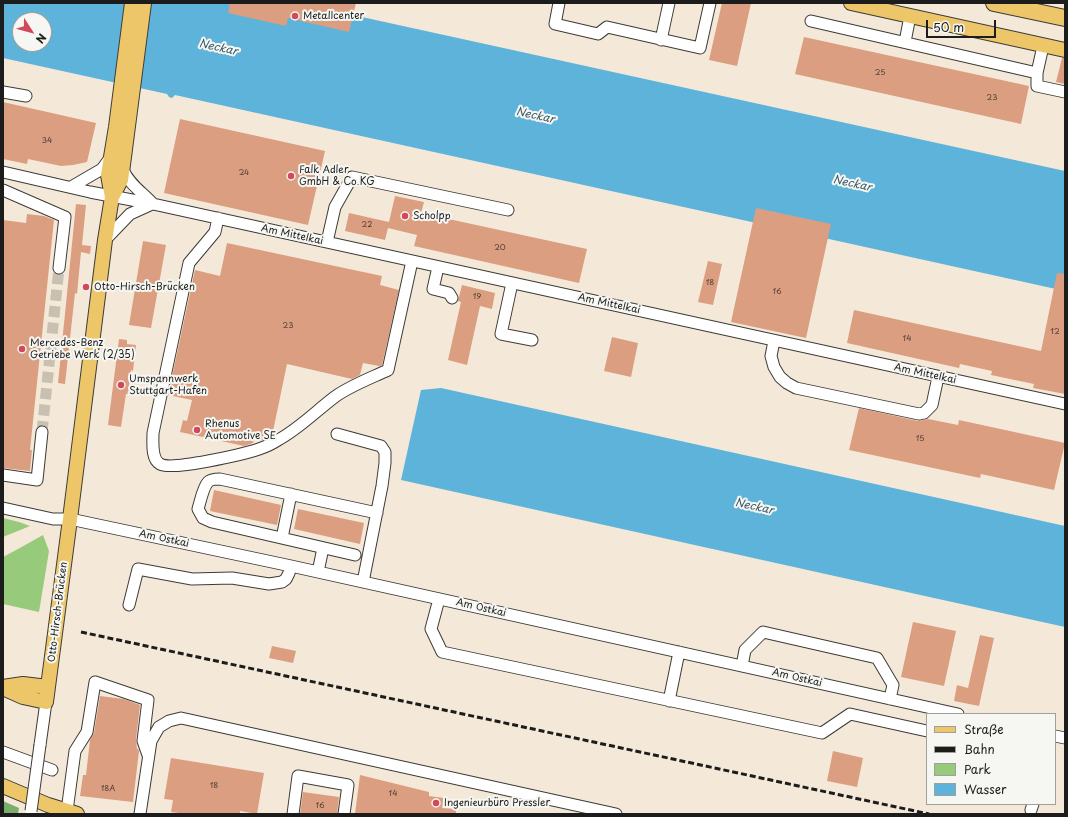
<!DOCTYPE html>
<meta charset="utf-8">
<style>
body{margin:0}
#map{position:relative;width:1068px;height:817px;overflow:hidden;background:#f4e9d8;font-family:"Playpen Sans",sans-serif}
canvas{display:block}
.frame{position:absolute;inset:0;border:4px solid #1c1c1c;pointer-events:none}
.legend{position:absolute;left:926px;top:713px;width:130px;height:92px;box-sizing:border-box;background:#f6f6f2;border:1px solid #9f9f9c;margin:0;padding:5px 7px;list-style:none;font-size:12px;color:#1c1c1c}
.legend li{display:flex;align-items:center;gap:8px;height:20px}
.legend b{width:20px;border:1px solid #9f9f9c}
.north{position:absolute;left:12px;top:12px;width:40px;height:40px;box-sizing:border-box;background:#f6f6f2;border:1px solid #9f9f9c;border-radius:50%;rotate:126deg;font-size:11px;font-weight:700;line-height:16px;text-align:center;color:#1c1c1c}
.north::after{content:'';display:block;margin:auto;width:14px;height:18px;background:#d1495b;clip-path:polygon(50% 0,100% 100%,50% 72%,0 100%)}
.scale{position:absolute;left:926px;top:20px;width:70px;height:18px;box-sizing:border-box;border:2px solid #1c1c1c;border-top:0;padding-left:5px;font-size:12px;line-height:14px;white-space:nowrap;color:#1c1c1c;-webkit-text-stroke:3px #f6f6f2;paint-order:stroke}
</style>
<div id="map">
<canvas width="1068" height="817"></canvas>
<div class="frame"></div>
<ul class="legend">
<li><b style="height:5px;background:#ecc669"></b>Straße</li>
<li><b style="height:5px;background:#1c1c1c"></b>Bahn</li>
<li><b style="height:11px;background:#97ca7b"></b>Park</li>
<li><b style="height:11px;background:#5eb3db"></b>Wasser</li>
</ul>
<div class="north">N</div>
<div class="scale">50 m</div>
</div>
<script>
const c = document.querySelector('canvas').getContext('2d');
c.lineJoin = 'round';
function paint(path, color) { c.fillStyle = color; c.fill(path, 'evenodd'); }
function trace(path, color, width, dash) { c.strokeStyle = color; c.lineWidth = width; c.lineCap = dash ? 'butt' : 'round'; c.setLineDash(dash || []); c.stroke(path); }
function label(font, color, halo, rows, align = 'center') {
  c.font = font + ' "Playpen Sans",sans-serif'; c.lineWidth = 4; c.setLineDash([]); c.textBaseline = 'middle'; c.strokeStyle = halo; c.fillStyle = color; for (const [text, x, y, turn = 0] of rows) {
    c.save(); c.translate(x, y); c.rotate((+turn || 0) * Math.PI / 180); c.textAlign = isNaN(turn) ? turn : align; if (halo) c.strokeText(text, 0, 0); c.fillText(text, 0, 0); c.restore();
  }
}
const green = new Path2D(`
 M3 518 19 522 30 526 3 537Z
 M43 535 49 551 39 612 3 604V557L18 549Z`);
const forest = new Path2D(`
 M3 801 19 808 18 814H3Z`);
const water = new Path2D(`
 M3 3H298L1065 171V291L175 95 172 98 169 97 167 94 3 58ZM20 20H44V44H20Z
 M441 388 1065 526V627L401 480 421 390Z`);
const building = new Path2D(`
 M230 3H356L349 32 288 18 286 26 228 13Z
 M722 3H751L737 66 709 60Z
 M804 37 1029 86 1021 124 795 74Z
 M1062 58H1065V84L1056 82Z
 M3 102 96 123 87 162 73 165 61 166 28 159 27 164 3 159Z
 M180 119 325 151 308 225 164 193Z
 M395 196 424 202 421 213 587 249 579 283 414 246 417 235 388 228 385 240 345 231 349 213 389 222Z
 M76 204 86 205 82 245 91 246 90 254 81 252 77 294 75 293 65 384 58 383Z
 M756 208 831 224 806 338 731 322Z
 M27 214 44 216 54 220 30 450H32L30 471 3 468V220L26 223Z
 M143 241 166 245 151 328 129 325Z
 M227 243 382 276 380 285 399 290 382 365 379 366 363 363 360 375 352 379 287 364 272 436 264 440 255 438 253 443 244 446 180 432 183 420 187 421 192 400 168 395 195 270 220 276Z
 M708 261 722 264 713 305 698 302Z
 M1057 273 1065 274V394L1033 388 1034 384 991 375 992 371 960 364 959 368 847 343 854 310 1041 351Z
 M462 285 495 293 492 309 480 306 467 365 448 360 461 302 458 301Z
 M612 337 638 343 631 377 604 371Z
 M119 339 127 340V344L136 345 133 371 131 370 128 394H126L121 427 108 425Z
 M859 408 918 421 928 419 958 425 959 420 1065 443 1054 490 981 474 980 478 849 450Z
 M214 490 281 505 277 525 210 511Z
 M298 509 364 523 360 544 294 529Z
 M913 622 956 631 944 686 901 677Z
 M980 635 994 638 979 706 954 701 957 685 968 688Z
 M272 646 296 651 293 663 269 658Z
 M100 696 124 699 140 705 136 740 137 749H138L139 751 133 802 80 796 83 775H86L90 740 94 733Z
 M833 751 863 758 857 787 827 781Z
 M171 758 264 773 257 814 240 811V814H186L171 812 173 800 164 799Z
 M360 775 429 792V796L444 798 442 808 456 809V814H355Z
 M303 792 339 797 337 814H300Z`);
const minorTunnel = new Path2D(`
 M42 432 59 268`);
const minor = new Path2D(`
 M559 3 555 24 598 34 607 27 700 48 710 3
 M811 21 1037 73
 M661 40 669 3
 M905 42 910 16
 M1043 46 1037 73V86L1065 92
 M3 92 26 96
 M123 170C130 185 142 192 153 204
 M3 172 90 192 153 204 1065 404
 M71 187 102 169 110 158
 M3 190 65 217 59 268
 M218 218 215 232 189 263 153 433C153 443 151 459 160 464 172 471 244 454 259 449 265 447 272 444 278 440 300 428 317 410 336 396 352 385 371 378 388 370L412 261
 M105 240 130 214 152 204
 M327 242 335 207 352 177 508 210
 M438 267 433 289 449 293 452 298
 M512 283 501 334 532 340
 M774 341 771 356 774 367 780 377 787 383 796 388 919 414 924 413 932 405 938 377
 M337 434 381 446 385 452V463L382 486 363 582
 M3 475 37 480 42 432
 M3 508 53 519H70L291 566 958 714
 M282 538 291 494
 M355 555 212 522 203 518 198 509C200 503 203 487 208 482 211 479 216 479 220 479L377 513
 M318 572 323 548
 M439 599 431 629 442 652 822 733 850 714 927 731
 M129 605 138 569 192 579 232 578 269 584 282 582 286 579 289 573 291 566
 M742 666 745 650 763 632 877 658 893 685 890 699
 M669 701 679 652
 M1055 736 1065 738
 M40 745 46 702
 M3 752 52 770
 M1031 810 1033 804
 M67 811 75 751 87 732 95 682 148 700 143 741 148 755
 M140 814 151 741 159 727 169 721 181 718 616 814
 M293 814 298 776 348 785 344 814`);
const major = new Path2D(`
 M851 3 1065 50
 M112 197 108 175 116 127 132 3
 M3 687 23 684 48 687
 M3 688 23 697 46 702 70 519 105 240 112 197 121 180 144 3
 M3 786 48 805 77 814`);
const highway = new Path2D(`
 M994 3 1065 18`);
const rail = new Path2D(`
 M81 632 929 814`);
const minorBridge = new Path2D(`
 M31 811 40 745`);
const markers = [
 [295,16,4,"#d1495b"],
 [291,176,4,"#d1495b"],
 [405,216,4,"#d1495b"],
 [86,287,4,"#d1495b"],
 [22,349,4,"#d1495b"],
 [121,385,4,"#d1495b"],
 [197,430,4,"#d1495b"],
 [436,803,4,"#d1495b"]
];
const numberNames = [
 ["25",880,73],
 ["23",992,98],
 ["34",47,141],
 ["24",244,173],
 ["22",367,225],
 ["20",500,248],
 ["18",710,283],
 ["16",777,292],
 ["19",477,297],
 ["23",288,326],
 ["12",1055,332],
 ["14",907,339],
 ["15",920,439],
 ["18",214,786],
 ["18A",108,789],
 ["14",393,794],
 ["16",320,806]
];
const poiNames = [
 ["Metallcenter",303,16],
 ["Falk Adler",299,170],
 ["GmbH & Co KG",299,182],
 ["Scholpp",413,216],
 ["Otto-Hirsch-Brücken",94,287],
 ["Mercedes-Benz",30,343],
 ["Getriebe Werk (2/35)",30,355],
 ["Umspannwerk",129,379],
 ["Stuttgart-Hafen",129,391],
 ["Rhenus",205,424],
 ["Automotive SE",205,436],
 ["Ingenieurbüro Pressler",444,803]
];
const streetNames = [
 ["Am Mittelkai",292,235,12],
 ["Am Mittelkai",609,304,12],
 ["Am Mittelkai",925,374,12],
 ["Am Ostkai",164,539,12],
 ["Am Ostkai",481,608,13],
 ["Otto-Hirsch-Brücken",58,612,-83],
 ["Am Ostkai",797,678,13]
];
const waterNames = [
 ["Neckar",218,48,12],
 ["Neckar",535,116,12],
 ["Neckar",852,184,12],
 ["Neckar",754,507,12]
];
paint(green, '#97ca7b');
paint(forest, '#79ae6b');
paint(water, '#5eb3db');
paint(building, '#dc9e80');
trace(minorTunnel, '#c9c0b2', 11, [11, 5.5]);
trace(minor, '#3c3b38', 13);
trace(major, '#3c3b38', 16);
trace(highway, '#3c3b38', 18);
trace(minor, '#fff', 11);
trace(major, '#ecc669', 14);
trace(highway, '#ecc669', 16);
trace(rail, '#1c1c1c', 3, [6, 3]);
trace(minorBridge, '#3c3b38', 13, []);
trace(minorBridge, '#fff', 11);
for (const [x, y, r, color] of markers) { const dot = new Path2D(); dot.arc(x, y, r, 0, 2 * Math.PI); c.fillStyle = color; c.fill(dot); trace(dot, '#f6f6f2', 1.5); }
label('8px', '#4c3c35', null, numberNames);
label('10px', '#1c1c1c', '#f6f6f2', poiNames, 'left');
label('10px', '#1c1c1c', '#f6f6f2', streetNames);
label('italic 11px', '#365868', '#f6f6f2', waterNames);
</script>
